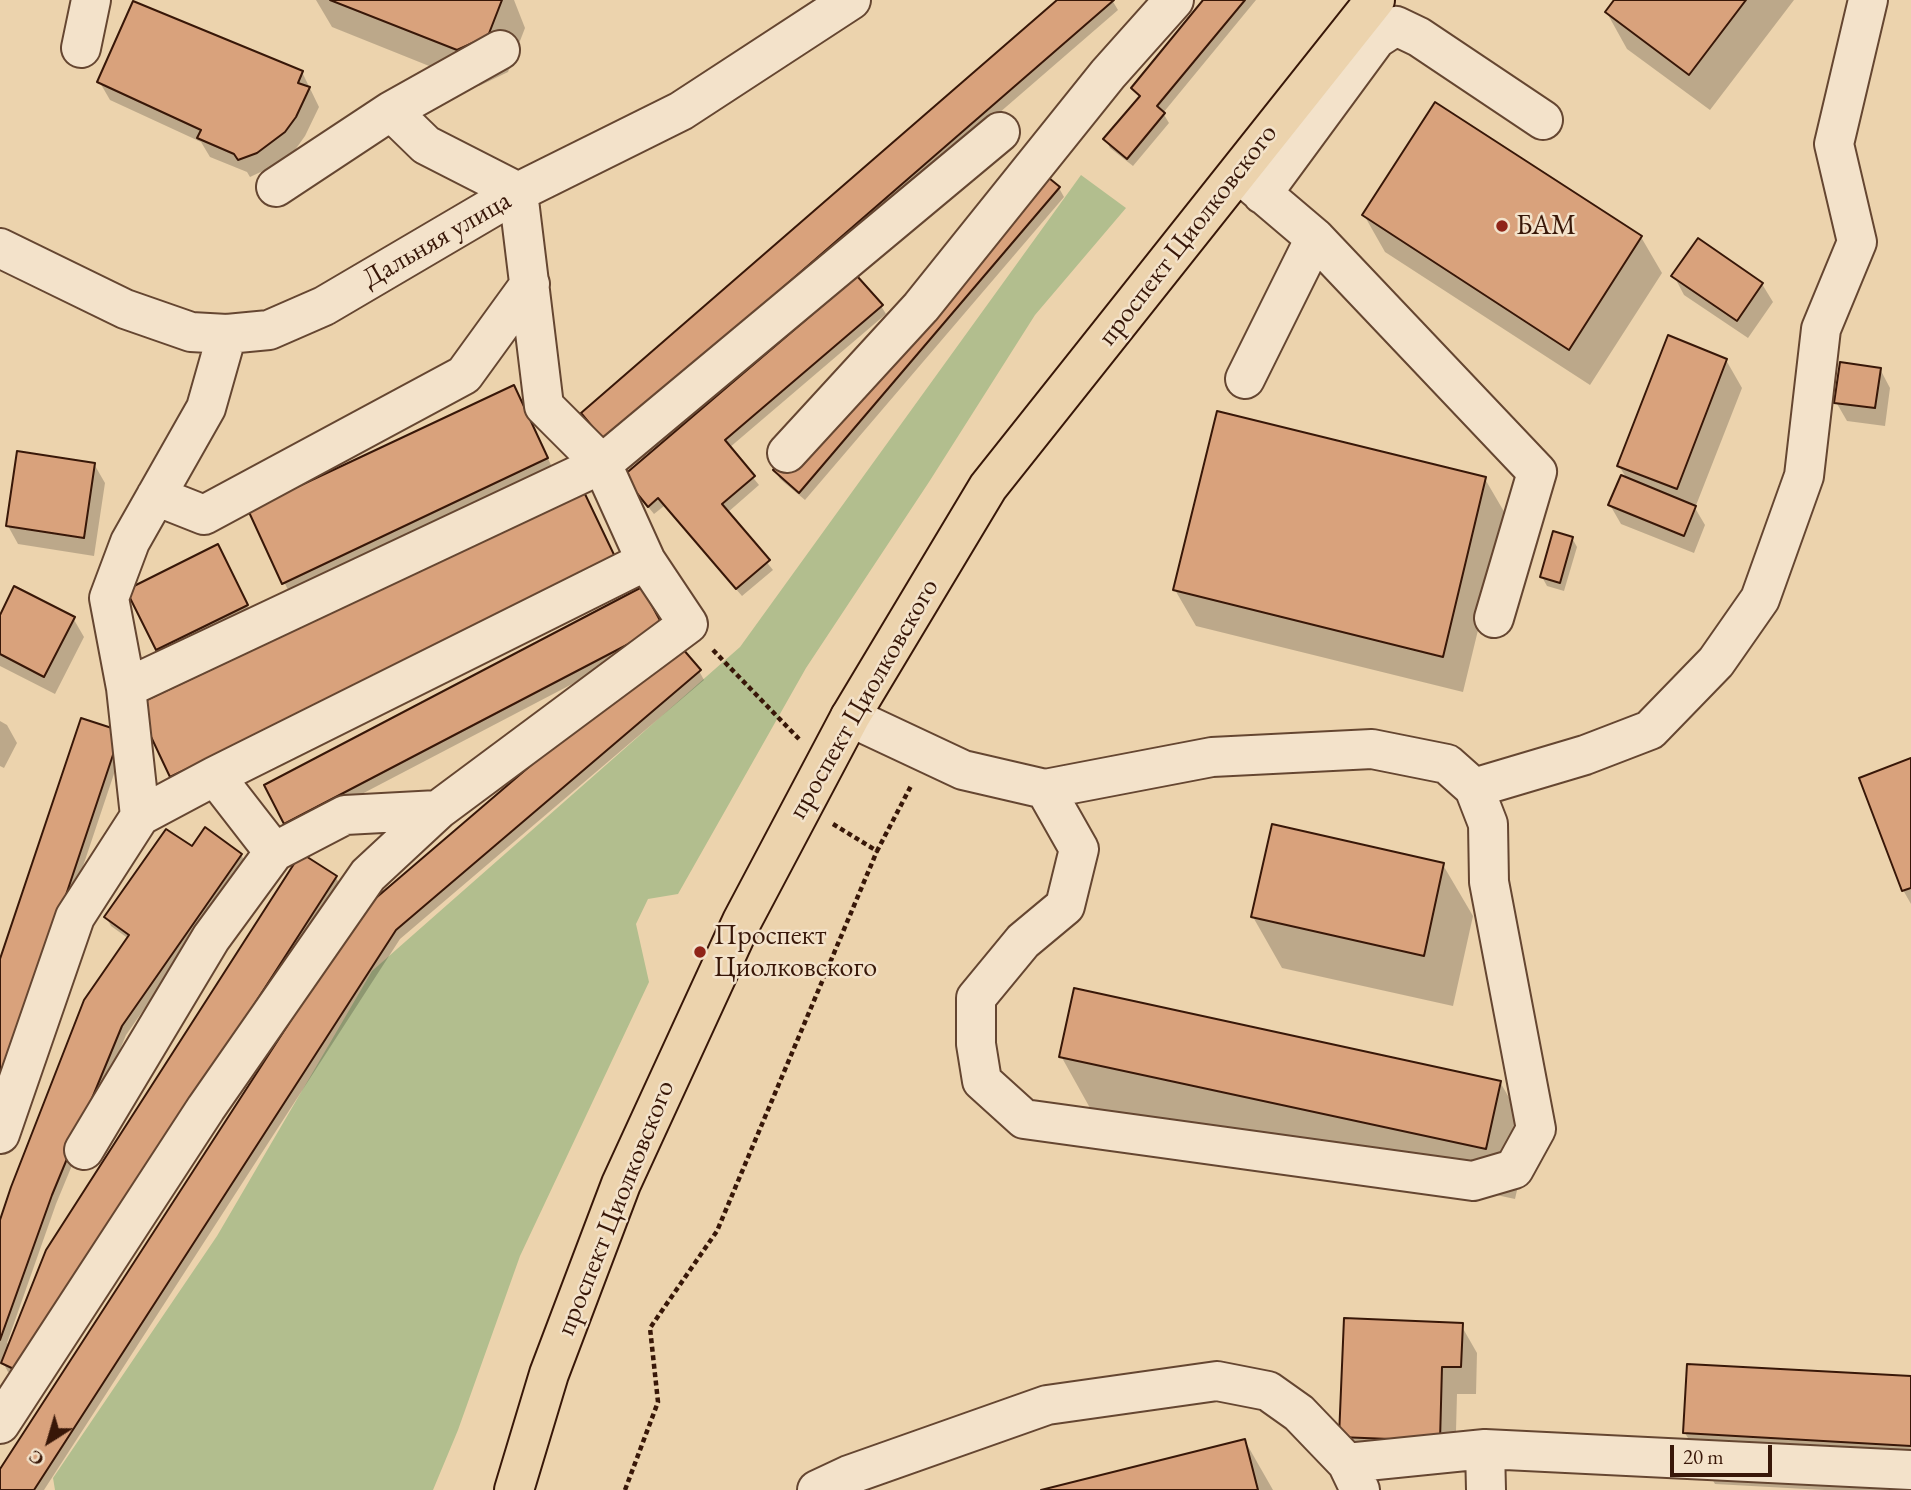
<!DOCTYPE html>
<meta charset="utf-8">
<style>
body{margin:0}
#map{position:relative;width:1911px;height:1490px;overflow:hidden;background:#ecd3ad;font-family:"EB Garamond",serif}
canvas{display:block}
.north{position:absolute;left:14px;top:1406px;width:70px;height:70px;-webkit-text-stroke:5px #f3e2ca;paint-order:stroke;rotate:217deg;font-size:19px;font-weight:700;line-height:28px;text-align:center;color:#381708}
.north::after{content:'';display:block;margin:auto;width:24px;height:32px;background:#381708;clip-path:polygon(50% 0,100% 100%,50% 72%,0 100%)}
.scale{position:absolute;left:1670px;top:1445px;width:102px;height:32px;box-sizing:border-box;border:4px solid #381708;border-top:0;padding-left:9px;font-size:21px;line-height:24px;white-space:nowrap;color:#381708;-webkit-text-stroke:5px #f3e2ca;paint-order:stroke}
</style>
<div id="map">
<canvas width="1911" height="1490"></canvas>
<div class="north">С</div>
<div class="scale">20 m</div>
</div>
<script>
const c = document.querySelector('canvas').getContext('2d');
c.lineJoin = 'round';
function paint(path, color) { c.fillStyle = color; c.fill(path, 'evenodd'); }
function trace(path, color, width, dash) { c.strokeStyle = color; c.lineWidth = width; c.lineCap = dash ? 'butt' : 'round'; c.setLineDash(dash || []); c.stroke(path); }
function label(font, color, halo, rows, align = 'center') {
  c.font = font + ' "EB Garamond",serif'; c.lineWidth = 5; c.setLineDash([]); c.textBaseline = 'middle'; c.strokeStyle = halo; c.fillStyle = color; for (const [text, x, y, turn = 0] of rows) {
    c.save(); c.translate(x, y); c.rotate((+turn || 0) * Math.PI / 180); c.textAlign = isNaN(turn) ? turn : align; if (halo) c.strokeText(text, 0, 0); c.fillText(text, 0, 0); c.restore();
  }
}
const green = new Path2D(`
 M1081 175 1126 208 1035 315 929 482 806 668 678 894 648 899 636 924 649 982 520 1256 458 1430 433 1490H55L53 1478 217 1236 372 971 740 647Z`);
const shadow = new Path2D(`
 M316 0H514L525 28 508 72 479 86 332 27Z
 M1059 0H1112L1118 10 611 449 583 414Z
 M1206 0H1256L1163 113 1169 123 1133 166 1110 148 1106 139 1140 98 1133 88Z
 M1616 0H1794L1710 110 1627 49 1607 13Z
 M302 72 319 107 305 136 295 150 282 162 250 177 247 172 210 157 201 142 110 100 99 81Z
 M1034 167 1059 188 1064 197 805 500 780 479 775 470Z
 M1364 215 1641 237 1662 273 1590 385 1385 252Z
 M1674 276 1762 284 1773 302 1748 338 1684 295Z
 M881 306 886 314 729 448 759 485 727 513 773 570 742 596 664 506 654 514 630 485Z
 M1726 360 1742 388 1695 508 1705 525 1694 553 1621 524 1610 505 1627 479 1619 466Z
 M1880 369 1890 388 1885 426 1847 421 1836 402Z
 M518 396 552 467 289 592 250 511Z
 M94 464 105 483 94 556 18 544 8 526Z
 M1485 479 1506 515 1463 692 1196 626 1175 590Z
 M1572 538 1577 547 1564 591 1547 586 1542 577Z
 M222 555 251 614 162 658 128 590Z
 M642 589 666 635 291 831 266 786Z
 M0 618H73L84 637 55 694 0 666Z
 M699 671 704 680 400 939 44 1490H0V1473L364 910Z
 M0 721 7 725 17 743 4 768 0 766Z
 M120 732 125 741 0 1114V964Z
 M1911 760V904L1903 890Z
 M192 849 241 855 246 863 126 1035 56 1204 7 1343 10 1345 302 856 336 878 341 886 23 1379 8 1372 2 1360 0 1365V1226L129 939 111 926 106 917Z
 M1443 865 1473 916 1453 1006 1282 968 1253 917Z
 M1061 1056 1500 1082 1530 1134 1515 1199 1090 1108Z
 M1461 1325 1477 1353 1476 1394H1457L1455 1468 1356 1464 1341 1436Z
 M1911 1378V1490H1824L1715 1484 1685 1433Z
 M1245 1441 1273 1490H1049Z`);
const building = new Path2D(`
 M330 0H502L488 36 457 50Z
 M1057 0H1114L605 442 581 413Z
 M1203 0H1245L1157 106 1165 113 1127 159 1103 139 1140 96 1131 88Z
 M1614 0H1746L1689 75 1605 12Z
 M133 1 303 71 298 83 310 87 296 117 285 132 257 153 238 160 234 154 197 138 201 130 97 82Z
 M1435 102 1642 236 1569 350 1362 215Z
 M1033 165 1060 187 799 493 773 470Z
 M1698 238 1763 283 1737 321 1671 276Z
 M857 276 883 305 725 440 755 476 722 504 770 560 736 589 658 498 648 507 623 476Z
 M1668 335 1727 359 1677 489 1617 466Z
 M1840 362 1881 368 1875 408 1834 403Z
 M514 385 548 458 282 584 248 510Z
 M1217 411 1486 477 1443 657 1173 590Z
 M17 451 95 463 84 538 6 526Z
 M1621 475 1696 506 1684 536 1608 505Z
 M584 492 618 563 170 777 136 705Z
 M1553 531 1573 537 1560 583 1540 577Z
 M218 544 248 605 156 650 126 590Z
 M14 586 75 617 44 677 0 654V615Z
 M642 587 663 626 284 824 264 785Z
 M676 641 701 670 396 930 34 1490H0V1469L363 909Z
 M81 718 121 731 0 1092V959Z
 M1911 758V888L1902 891 1859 778Z
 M1272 824 1444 863 1424 956 1251 917Z
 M205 827 242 854 122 1026 52 1195 0 1340V1220L11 1187 84 1000 129 935 104 917 166 829 192 846Z
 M301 853 337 876 18 1371 1 1363 46 1250Z
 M1074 988 1501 1081 1486 1149 1059 1057Z
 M1344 1318 1463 1323 1461 1367H1442L1440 1441 1339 1437Z
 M1687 1364 1911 1376V1446L1683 1433Z
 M1245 1439 1258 1490H1041Z`);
const path = new Path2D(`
 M713 650 799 739
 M833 824 877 851 912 784
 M625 1490 658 1402 650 1328 717 1231 877 851`);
const minor = new Path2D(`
 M81 48 91 0
 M391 111 500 50
 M1242 176 1315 238 1245 379
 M1262 194 1376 39 1396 26 1419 37 1543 120
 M1315 238 1537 472 1494 618
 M0 248 125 309 191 332 227 334 269 330 324 306 518 192 681 111 851 0
 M787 453 921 307 1108 74 1174 0
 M156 496 204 515 464 375 530 284
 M126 688 602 464 1000 132
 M850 717 963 770 1045 789 1079 849 1065 906 1023 941 976 998V1044L982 1081 1024 1119 1473 1181 1514 1169 1536 1129 1489 882 1488 824 1474 788 1447 764 1372 749 1212 757 1045 789
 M215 776 274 852
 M1474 788 1585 755 1650 730 1716 662 1760 599 1804 476 1821 329 1857 242 1834 144 1868 0
 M140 816 126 688 109 598 130 542 206 408 227 334
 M0 1134 75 917 140 816 215 776 646 561
 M84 1150 211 938 274 852 345 815 438 810
 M0 1424 206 1108 368 875 438 810 688 624 646 561 602 464 544 406 518 192 426 145 391 111 276 187
 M1485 1449 1486 1490
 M1347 1463 1485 1449 1911 1470
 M817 1490 849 1475 1047 1405 1217 1381 1268 1391 1299 1413 1347 1463 1360 1490`);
const major = new Path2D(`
 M514 1490 549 1374 621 1184 742 921 850 717 988 487 1375 0`);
const markers = [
 [1502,226,7,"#8f2418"],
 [700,952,7,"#8f2418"]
];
const poiNames = [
 ["БАМ",1516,226],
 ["Проспект",714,936],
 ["Циолковского",714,968]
];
const streetNames = [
 ["проспект Циолковского",1188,235,-52],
 ["Дальняя улица",437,240,-30],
 ["проспект Циолковского",864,699,-60],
 ["проспект Циолковского",616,1208,-68]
];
paint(green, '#b2be8e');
paint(shadow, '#0003');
paint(building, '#d9a27c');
trace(building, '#381708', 2);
trace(minor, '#654631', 42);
trace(major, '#381708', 42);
trace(path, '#381708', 4.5, [5, 3.5]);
trace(minor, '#f3e2ca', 38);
trace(major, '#ecd3ad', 38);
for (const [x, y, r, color] of markers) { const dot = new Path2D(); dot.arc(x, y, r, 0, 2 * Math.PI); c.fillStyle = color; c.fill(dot); trace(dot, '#f3e2ca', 2.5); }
label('28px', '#381708', '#f3e2ca', poiNames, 'left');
label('28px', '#381708', '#f3e2ca', streetNames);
</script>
